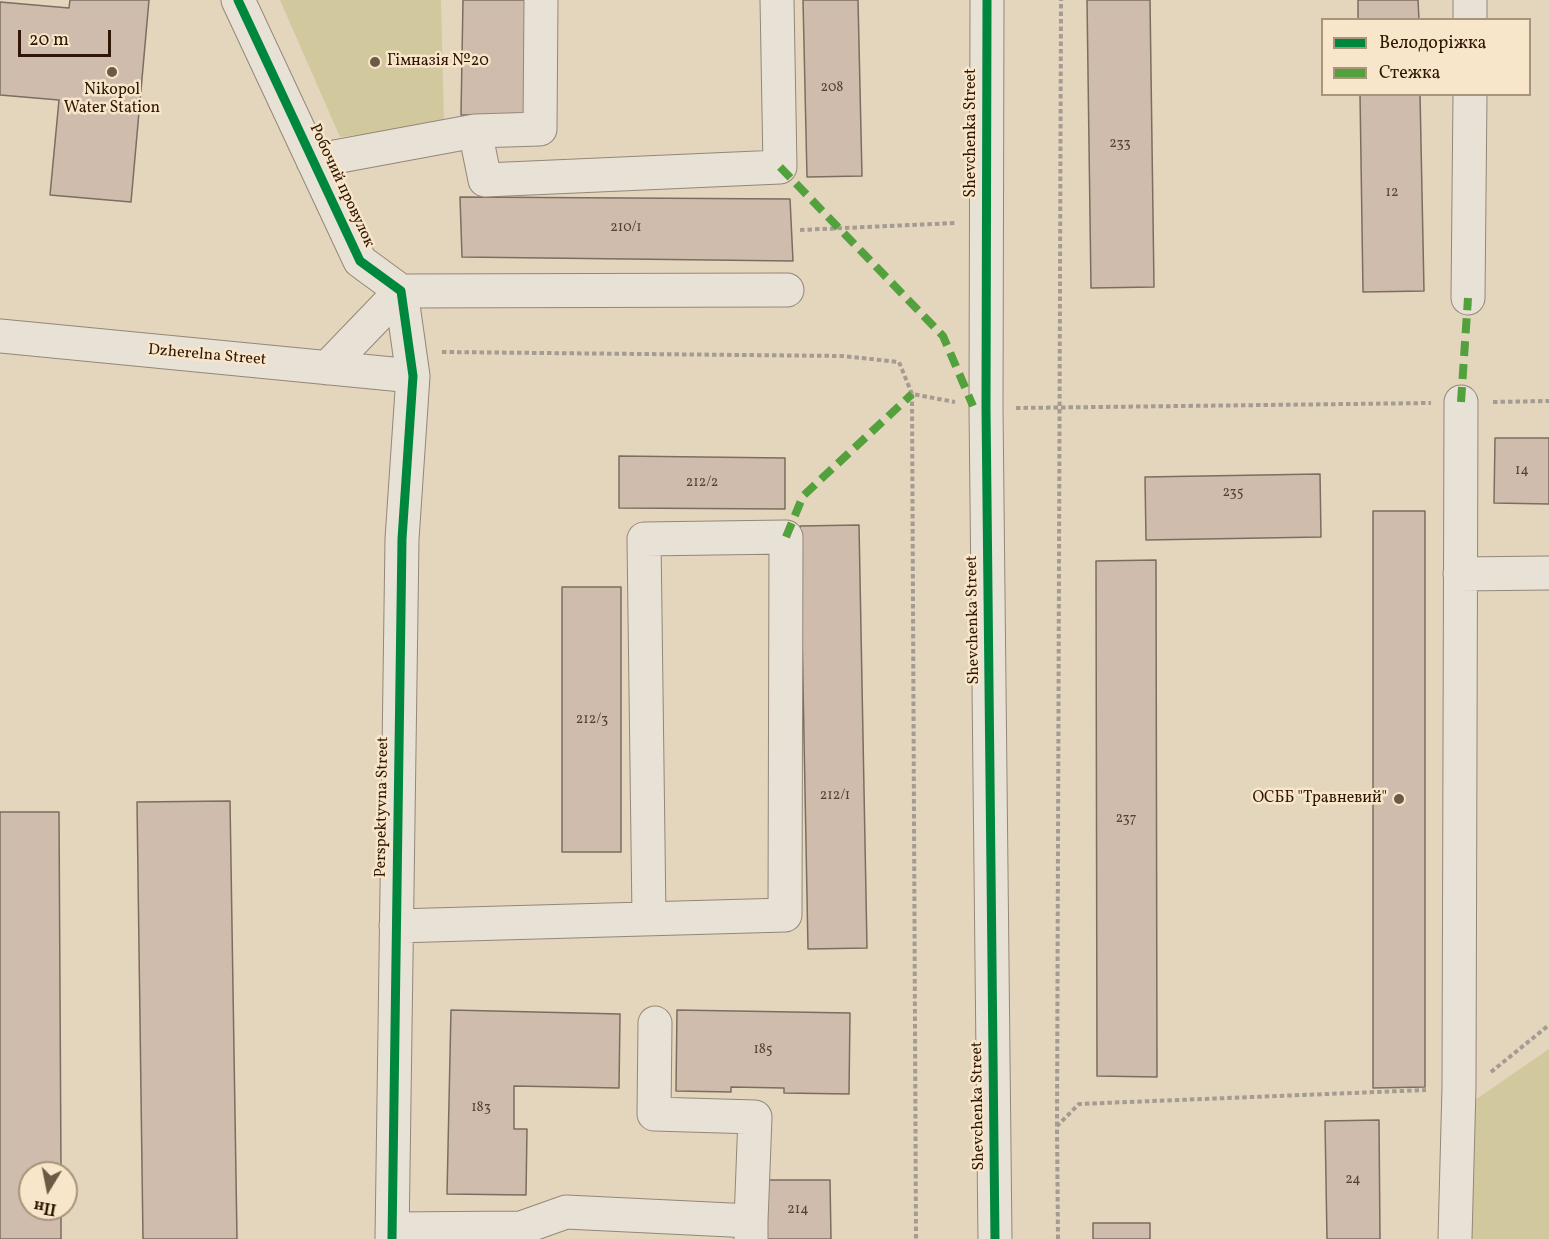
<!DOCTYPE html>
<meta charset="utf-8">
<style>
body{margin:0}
#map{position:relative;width:1549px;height:1239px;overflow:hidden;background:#e4d5bd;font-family:Vollkorn,serif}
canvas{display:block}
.legend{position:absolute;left:1321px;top:18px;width:210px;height:78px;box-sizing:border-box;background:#f8e6ca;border:2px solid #a8937b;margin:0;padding:8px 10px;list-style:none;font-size:18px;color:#301604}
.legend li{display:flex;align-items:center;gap:12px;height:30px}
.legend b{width:30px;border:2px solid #a8937b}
.north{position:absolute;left:18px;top:1161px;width:60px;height:60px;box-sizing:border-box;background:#f8e6ca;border:2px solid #a8937b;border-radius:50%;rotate:190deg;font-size:16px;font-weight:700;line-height:24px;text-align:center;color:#301604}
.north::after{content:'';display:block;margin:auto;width:21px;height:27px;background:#6f5945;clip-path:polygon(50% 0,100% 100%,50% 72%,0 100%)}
.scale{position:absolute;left:18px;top:30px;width:93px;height:27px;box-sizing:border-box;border:3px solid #301604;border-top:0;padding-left:8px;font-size:18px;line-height:21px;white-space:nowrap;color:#301604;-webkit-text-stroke:4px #f8e6ca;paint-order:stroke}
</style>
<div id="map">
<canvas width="1549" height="1239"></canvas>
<ul class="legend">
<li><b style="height:8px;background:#00873e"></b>Велодоріжка</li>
<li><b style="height:8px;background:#52a13d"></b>Стежка</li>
</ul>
<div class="north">Пн</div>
<div class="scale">20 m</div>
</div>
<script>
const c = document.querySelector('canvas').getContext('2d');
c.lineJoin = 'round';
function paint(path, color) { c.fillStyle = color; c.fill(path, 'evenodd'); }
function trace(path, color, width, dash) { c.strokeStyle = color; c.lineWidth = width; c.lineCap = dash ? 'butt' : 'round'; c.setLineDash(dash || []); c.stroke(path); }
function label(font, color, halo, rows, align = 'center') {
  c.font = font + ' Vollkorn,serif'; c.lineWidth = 5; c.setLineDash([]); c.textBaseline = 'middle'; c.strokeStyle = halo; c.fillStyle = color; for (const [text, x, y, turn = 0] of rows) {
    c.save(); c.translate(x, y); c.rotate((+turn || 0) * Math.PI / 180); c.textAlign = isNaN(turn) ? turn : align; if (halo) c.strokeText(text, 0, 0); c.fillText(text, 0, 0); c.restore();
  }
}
const green = new Path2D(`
 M280 0H441L444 124 340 137Z
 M1549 1049V1239H1454L1459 1111Z`);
const building = new Path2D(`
 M70 0H149L131 202 50 195 59 100 0 95V2L69 8Z
 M463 0H526L525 115H461Z
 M803 0H858L862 176 807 177Z
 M1087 0H1150L1154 287 1091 288Z
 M1358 0H1418L1419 20H1358Z
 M1360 94H1420L1424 291 1363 292Z
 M460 197 790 199 793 261 462 257Z
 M1495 438H1549V504L1494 503Z
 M619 456 785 458V509L619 508Z
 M1320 474 1321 537 1146 540 1145 477Z
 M1373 511H1425V1087L1373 1088Z
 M859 525 867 948 808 949 800 526Z
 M1156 560 1157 1077 1097 1076 1096 561Z
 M562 587H621V852H562Z
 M230 801 237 1239H143L137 802Z
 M0 812H59L61 1173H30V1209H61V1239H0Z
 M451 1010 620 1014 619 1088 514 1086V1129H527L526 1195 447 1194Z
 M677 1010 850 1013 849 1094 784 1093V1088L731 1087V1092L676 1091Z
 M1379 1120 1380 1239H1327L1325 1121Z
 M765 1180H830L831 1239H765Z
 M1093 1223H1150V1239H1093Z`);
const path = new Path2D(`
 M800 230 955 223
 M442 352 842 356 899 362 912 394 955 402
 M912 394 916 1239
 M1493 402 1549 401
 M1016 408 1431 403
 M1491 1072 1549 1025
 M1057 1126 1061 0
 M1058 1239 1057 1126 1079 1104 1426 1090`);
const minor = new Path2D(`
 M238 0 360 261 401 291 413 376 402 539 392 1239
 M987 0 986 408 995 1239
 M1470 20V0
 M475 131 485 180 780 167 777 0
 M313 161 475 131 540 129 541 0
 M1468 298 1470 94
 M0 336 413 376
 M327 368 401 291 787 290
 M1460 574 1549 573
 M396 926 785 915 786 537 644 539 649 918
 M655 1023 654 1114 755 1117 751 1221
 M392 1229 521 1228 566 1212 751 1221V1239
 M1455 1239 1459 1087 1461 402`);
const quiet = new Path2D(`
 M780 167 943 336 973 406
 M1461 402 1468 298
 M786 537 803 496 912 394`);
const cycleway = new Path2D(`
 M238 0 360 261 401 291 413 376 402 539 392 1239
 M987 0 986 408 995 1239`);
const markers = [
 [375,62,6,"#6f5945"],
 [112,72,6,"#6f5945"],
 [1399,799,6,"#6f5945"]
];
const numberNames = [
 ["208",832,88],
 ["233",1120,144],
 ["12",1392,193],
 ["210/1",626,228],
 ["14",1522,471],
 ["212/2",702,483],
 ["235",1233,493],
 ["212/3",592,720],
 ["212/1",835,796],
 ["237",1126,819],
 ["185",763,1050],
 ["183",481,1108],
 ["24",1353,1180],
 ["214",798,1210]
];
const poiNames = [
 ["Гімназія №20",387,62],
 ["Nikopol",112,91,"center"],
 ["Water Station",112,109,"center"],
 ["ОСББ \"Травневий\"",1387,799,"right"]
];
const streetNames = [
 ["Shevchenka Street",972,133,-90],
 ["Робочий провулок",341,186,65],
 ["Dzherelna Street",207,356,5],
 ["Shevchenka Street",974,620,-91],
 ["Perspektyvna Street",383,807,-89],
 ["Shevchenka Street",979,1106,-91]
];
paint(green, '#d1c89e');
paint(building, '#d0bcac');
trace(building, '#796e5f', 1.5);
trace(minor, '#938778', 35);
trace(path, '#a49c92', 4, [4.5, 3]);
trace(minor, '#e8e1d5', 33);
trace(quiet, '#52a13d', 8, [15, 8]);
trace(cycleway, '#00873e', 9);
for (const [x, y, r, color] of markers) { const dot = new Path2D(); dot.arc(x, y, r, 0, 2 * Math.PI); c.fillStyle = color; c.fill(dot); trace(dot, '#f8e6ca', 2); }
label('14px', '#58402e', null, numberNames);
label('16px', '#301604', '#f8e6ca', poiNames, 'left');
label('16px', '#301604', '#f8e6ca', streetNames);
</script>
